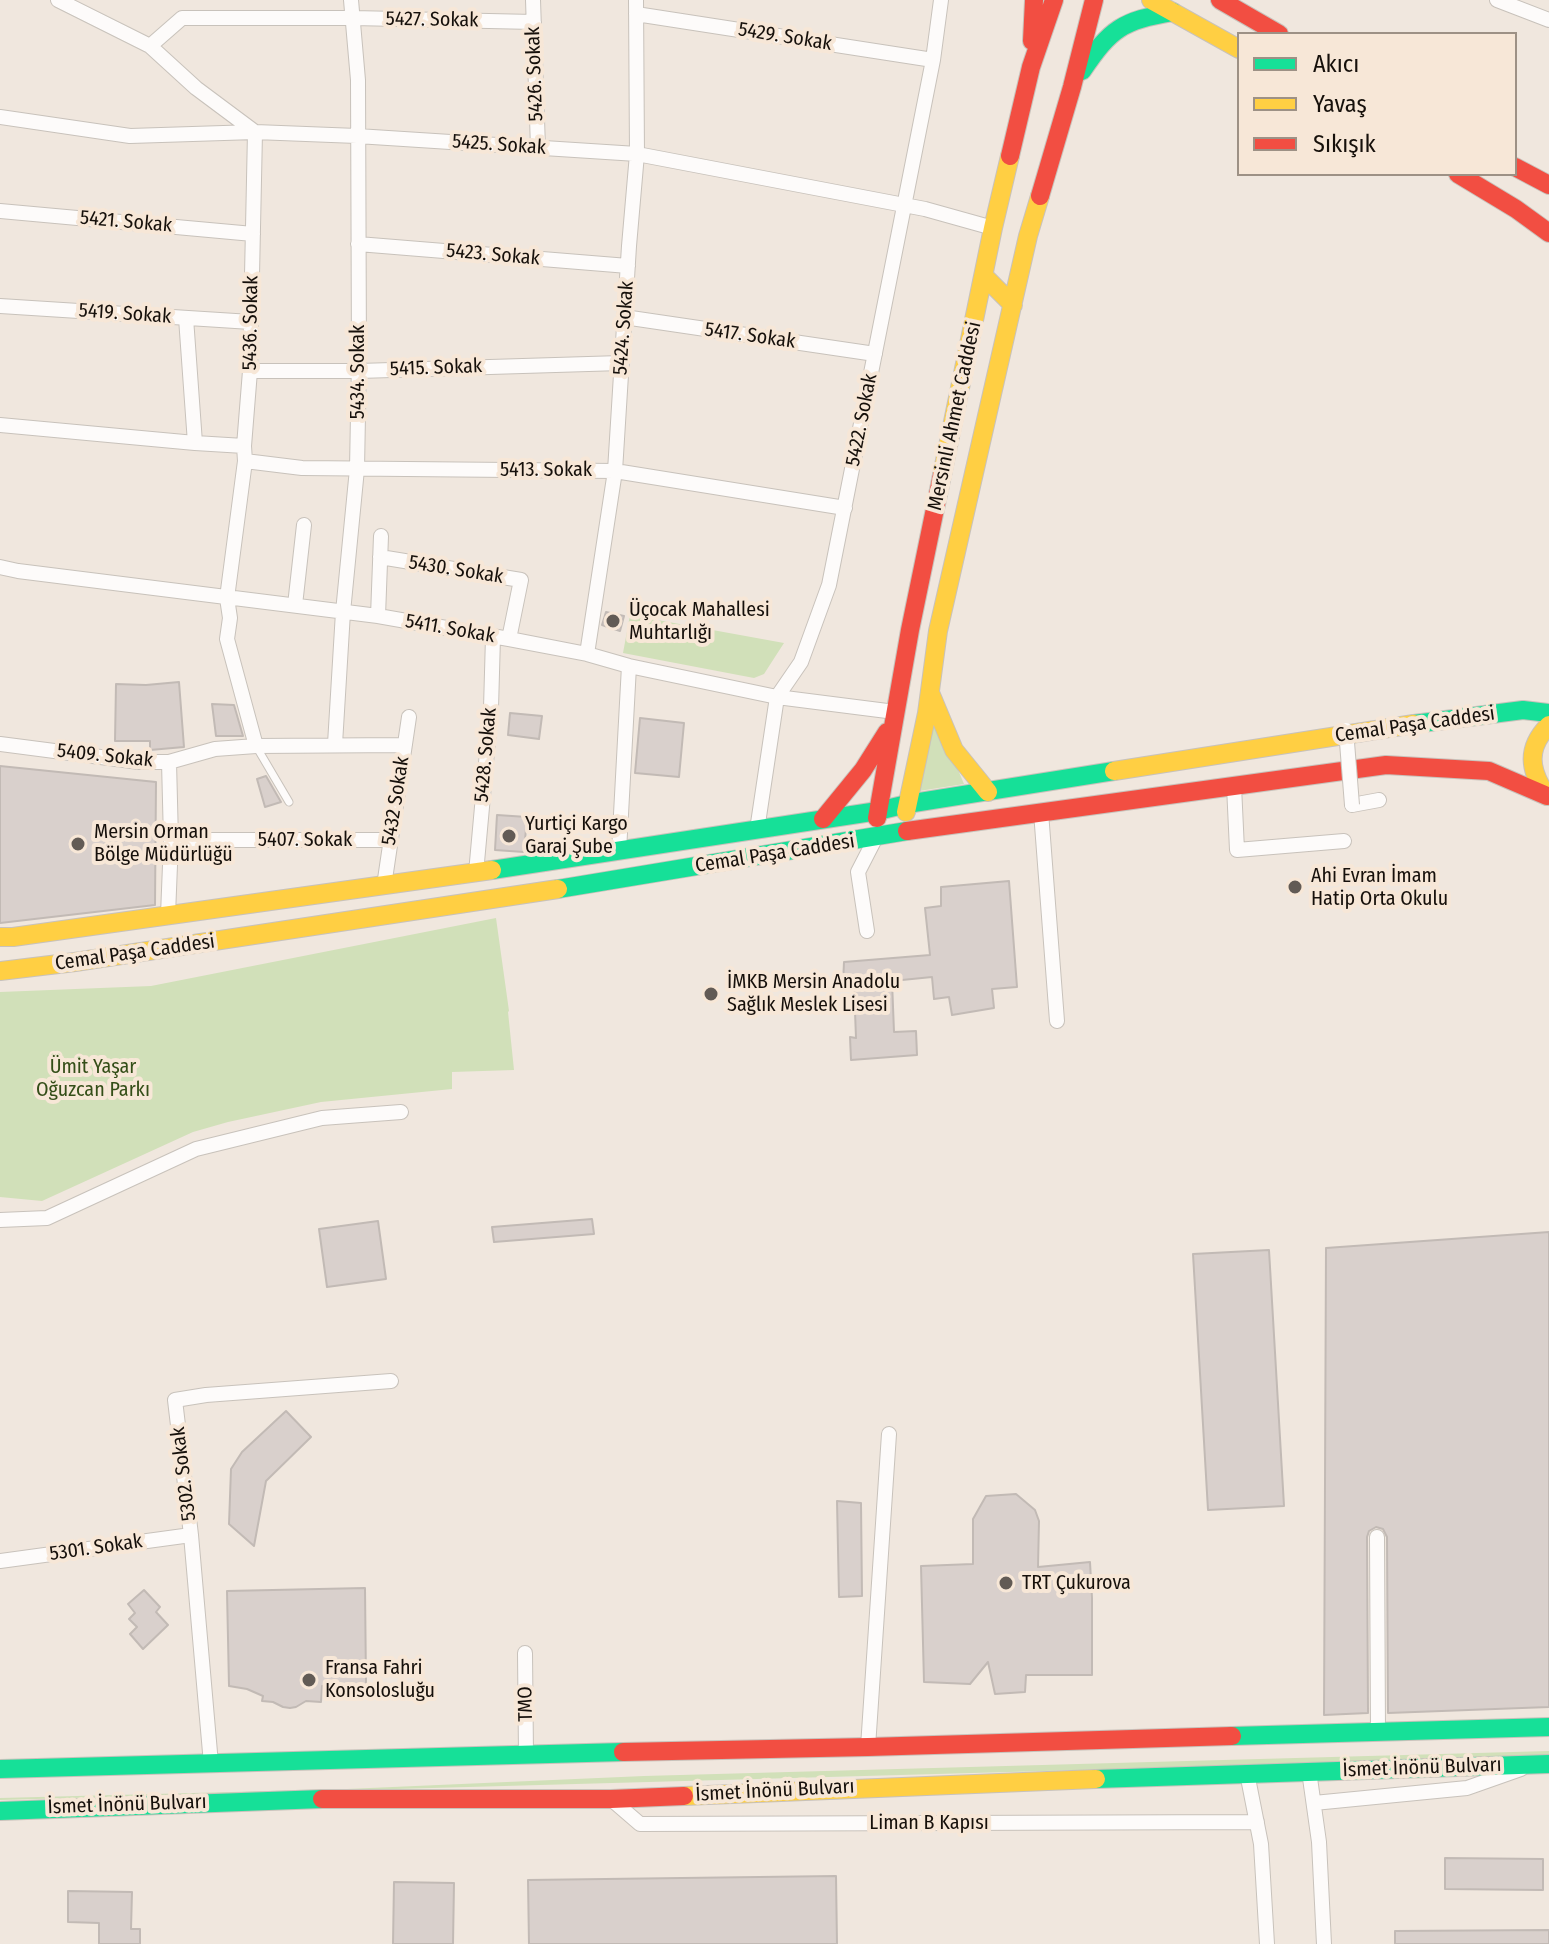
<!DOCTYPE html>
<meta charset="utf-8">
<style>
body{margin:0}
#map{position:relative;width:1549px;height:1944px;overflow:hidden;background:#f0e7de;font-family:"Fira Sans Condensed",sans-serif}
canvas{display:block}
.legend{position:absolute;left:1237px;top:32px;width:280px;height:144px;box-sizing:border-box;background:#f7e7d7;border:2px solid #9d9185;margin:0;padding:10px 14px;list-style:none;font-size:24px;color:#16100b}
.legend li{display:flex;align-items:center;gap:16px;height:40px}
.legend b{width:40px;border:2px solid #9d9185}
</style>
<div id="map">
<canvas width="1549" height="1944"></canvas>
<ul class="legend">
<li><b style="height:10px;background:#16e098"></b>Akıcı</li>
<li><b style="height:10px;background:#ffcf43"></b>Yavaş</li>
<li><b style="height:10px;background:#f24e42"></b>Sıkışık</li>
</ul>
</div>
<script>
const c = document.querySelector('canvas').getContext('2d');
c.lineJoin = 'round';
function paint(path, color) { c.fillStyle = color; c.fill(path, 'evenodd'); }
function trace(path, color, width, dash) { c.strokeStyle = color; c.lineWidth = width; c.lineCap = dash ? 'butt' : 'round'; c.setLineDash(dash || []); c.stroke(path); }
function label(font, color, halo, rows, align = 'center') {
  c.font = font + ' "Fira Sans Condensed",sans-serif'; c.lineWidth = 8; c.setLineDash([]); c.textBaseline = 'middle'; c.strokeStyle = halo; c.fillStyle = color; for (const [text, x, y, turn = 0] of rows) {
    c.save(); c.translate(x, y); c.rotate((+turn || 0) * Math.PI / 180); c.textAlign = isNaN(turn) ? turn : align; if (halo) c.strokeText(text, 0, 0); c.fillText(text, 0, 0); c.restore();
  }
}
const green = new Path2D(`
 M630 615 784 643 764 674 754 678 623 653Z
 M934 712 964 784 919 791Z
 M496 918 509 1011 508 1012 514 1070 452 1072V1089L321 1102 228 1122 193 1132 42 1201 0 1197V992L151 986Z
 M1549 1751V1757L0 1800V1798L347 1789 644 1776Z`);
const building = new Path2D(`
 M606 612 624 616 620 631 602 625Z
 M179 682 184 747 150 750V741H115L116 684 146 685Z
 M212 704 234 705 243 736H216Z
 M510 713 542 716 539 739 508 735Z
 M640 718 684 723 679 777 635 773Z
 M0 766 156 782 155 905 0 923Z
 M266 776 281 802 265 807 257 779Z
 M497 815 527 817 524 852 495 850Z
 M1009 881 1017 987 992 989 994 1008 952 1015 949 997 934 999 932 977 892 981 894 1032 916 1031 917 1055 851 1060 850 1037 856 1038 854 985 843 984 844 962 930 955 925 908 941 906V887Z
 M592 1219 594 1234 494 1242 492 1227Z
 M378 1221 386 1279 327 1287 319 1229Z
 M1549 1232V1707L1388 1713 1387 1537 1383 1529 1376 1527 1369 1531 1367 1537 1368 1713 1324 1715 1326 1248Z
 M1269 1250 1284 1506 1208 1510 1193 1254Z
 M286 1411 311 1437 266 1481 254 1546 229 1524 231 1469 242 1452Z
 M1016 1494 1035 1510 1039 1521 1038 1567 1090 1562 1092 1598V1675H1026L1025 1692 995 1694 988 1662 970 1684 924 1682 921 1566 973 1564V1519L986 1496Z
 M837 1501 861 1503 862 1596 839 1597Z
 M365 1588 366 1684 322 1686 321 1702 306 1701 296 1707 290 1708 283 1707 273 1702 262 1701 263 1696 247 1689 229 1686 227 1591Z
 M144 1590 160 1607 156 1612 168 1625 143 1649 130 1634 137 1627 129 1619 135 1613 128 1604Z
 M1445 1858 1543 1859V1890L1445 1889Z
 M836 1876 837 1944H529L528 1880Z
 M394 1882 454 1883 453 1944H393Z
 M68 1891 132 1892 131 1929H140V1944H99V1923L68 1922Z
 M1549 1930V1944H1395V1931Z`);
const lane = new Path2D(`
 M256 746 289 802`);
const street = new Path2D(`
 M58 0 150 46 196 88 255 132 250 371 244 446 245 461 227 598 230 618 227 639 256 746
 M533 0 538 148
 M1497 0 1549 20
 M636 14 933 60
 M150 46 182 18H353L534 22
 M0 117 130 136 255 132 357 136 637 154 925 209 993 228
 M0 211 253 234
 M358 244 628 266
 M0 306 251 322
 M624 317 875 354
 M186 318 195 443
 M250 371H359L621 363
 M0 425 195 443 244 446
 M245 461 302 468 615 471 845 508
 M380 557 521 580 509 639
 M0 567 18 571 378 616 509 639 587 654 629 666 777 697 895 712
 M295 605 304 525
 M378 616 381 536
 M587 654 615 471 629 246 637 154 636 0
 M0 744 139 762H169L215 749 256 746 405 745
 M335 744 343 612 357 469 359 360 358 80 351 0
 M1234 786 1237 850 1344 841
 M1352 805 1379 800
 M1041 812 1057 1021
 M757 830 777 697 801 662 829 585 933 60 941 0
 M171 840H391
 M619 851 629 666
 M476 873 491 708 493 637
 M384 886 409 717
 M168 915 171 840 169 762
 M867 931 858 872 876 837
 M0 1220 47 1218 196 1149 322 1118 401 1112
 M1377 1537 1378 1731
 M0 1561 191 1535
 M525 1653 526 1755
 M868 1747 889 1434
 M211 1764 191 1535 175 1400 206 1395 391 1381
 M1309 1771 1319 1842 1324 1944
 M1247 1773 1261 1844 1267 1944
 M611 1799 640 1824 1257 1822
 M1314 1803 1467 1788 1521 1769`);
const fast = new Path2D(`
 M1082 71C1111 28 1122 21 1173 12
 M1414 724 1523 710 1549 713
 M492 870 878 811 907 804 1114 771
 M558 889 907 831
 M1232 1736 1549 1727
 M0 1769 623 1752
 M1096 1779 1549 1764
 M0 1811 322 1799`);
const slow = new Path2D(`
 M1151 0 1239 49
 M984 276 1013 305
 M942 475 993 228 1010 156
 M931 695 954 750 988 792
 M1114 771 1414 724
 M1547 796C1529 770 1526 748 1549 725
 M906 812 927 713 938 631 1028 236 1040 196
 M0 937H13L492 870
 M0 971 75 962 558 889
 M684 1796 1096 1779`);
const jam = new Path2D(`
 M1220 0 1279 34
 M1032 41 1034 0
 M1010 156 1031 67 1054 0
 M1515 167 1549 185
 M1458 174 1516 209 1549 233
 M1040 196 1072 87 1094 0
 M877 818 910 630 942 475
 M823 819 863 770 887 732
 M907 831 1386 765 1489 771 1547 796
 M623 1752 868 1747 1232 1736
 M322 1799H611L684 1796`);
const streetBridge = new Path2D(`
 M1346 730 1352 805`);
const markers = [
 [613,621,8,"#625b55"],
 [509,836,8,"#625b55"],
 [78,844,8,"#625b55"],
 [1295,887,8,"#625b55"],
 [711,994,8,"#625b55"],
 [1006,1583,8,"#625b55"],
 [309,1680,8,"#625b55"]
];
const streetNames = [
 ["5427. Sokak",432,20,1],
 ["5429. Sokak",785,37,9],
 ["5426. Sokak",535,74,-92],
 ["5425. Sokak",499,145,4],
 ["5421. Sokak",126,222,5],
 ["5423. Sokak",493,255,5],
 ["5419. Sokak",125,314,4],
 ["5436. Sokak",251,323,-89],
 ["5424. Sokak",624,328,-86],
 ["5417. Sokak",750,336,8],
 ["5415. Sokak",436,368,-2],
 ["5434. Sokak",358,372,-90],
 ["Mersinli Ahmet Caddesi",955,416,-78],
 ["5422. Sokak",862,420,-79],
 ["5413. Sokak",546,470],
 ["5430. Sokak",456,570,9],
 ["5411. Sokak",450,629,10],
 ["Cemal Paşa Caddesi",1415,725,-8],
 ["5428. Sokak",486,755,-85],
 ["5409. Sokak",105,756,6],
 ["5432 Sokak",396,801,-81],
 ["5407. Sokak",305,840],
 ["Cemal Paşa Caddesi",775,854,-9],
 ["Cemal Paşa Caddesi",135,953,-8],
 ["5302. Sokak",184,1474,-97],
 ["5301. Sokak",96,1548,-8],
 ["TMO",526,1704,-91],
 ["İsmet İnönü Bulvarı",1422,1768,-2],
 ["İsmet İnönü Bulvarı",775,1791,-3],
 ["İsmet İnönü Bulvarı",127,1805,-2],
 ["Liman B Kapısı",929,1823]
];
const poiNames = [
 ["Üçocak Mahallesi",629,610],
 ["Muhtarlığı",629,633],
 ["Yurtiçi Kargo",525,824],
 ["Garaj Şube",525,847],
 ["Mersin Orman",94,832],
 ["Bölge Müdürlüğü",94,855],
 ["Ahi Evran İmam",1311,876],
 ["Hatip Orta Okulu",1311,899],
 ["İMKB Mersin Anadolu",727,982],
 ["Sağlık Meslek Lisesi",727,1005],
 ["TRT Çukurova",1022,1583],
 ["Fransa Fahri",325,1668],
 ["Konsolosluğu",325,1691]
];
const parkNames = [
 ["Ümit Yaşar",93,1067],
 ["Oğuzcan Parkı",93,1090]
];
paint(green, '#d1e0b9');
paint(building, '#d9d0cc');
trace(building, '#c2bab5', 2);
trace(lane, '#c8c2bb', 9);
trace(street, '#c8c2bb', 16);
trace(fast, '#c8c2bb', 20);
trace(slow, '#c8c2bb', 20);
trace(jam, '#c8c2bb', 20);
trace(lane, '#fdfbfa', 7);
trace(street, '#fdfbfa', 14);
trace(fast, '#16e098', 18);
trace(slow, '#ffcf43', 18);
trace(jam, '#f24e42', 18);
trace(streetBridge, '#c8c2bb', 16, []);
trace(streetBridge, '#fdfbfa', 14);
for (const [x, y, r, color] of markers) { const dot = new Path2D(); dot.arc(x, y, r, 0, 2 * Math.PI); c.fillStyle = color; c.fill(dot); trace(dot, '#f7e7d7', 3); }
label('20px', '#16100b', '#f7e7d7', streetNames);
label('20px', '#16100b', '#f7e7d7', poiNames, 'left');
label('20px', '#344e18', '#f7e7d7', parkNames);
</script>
